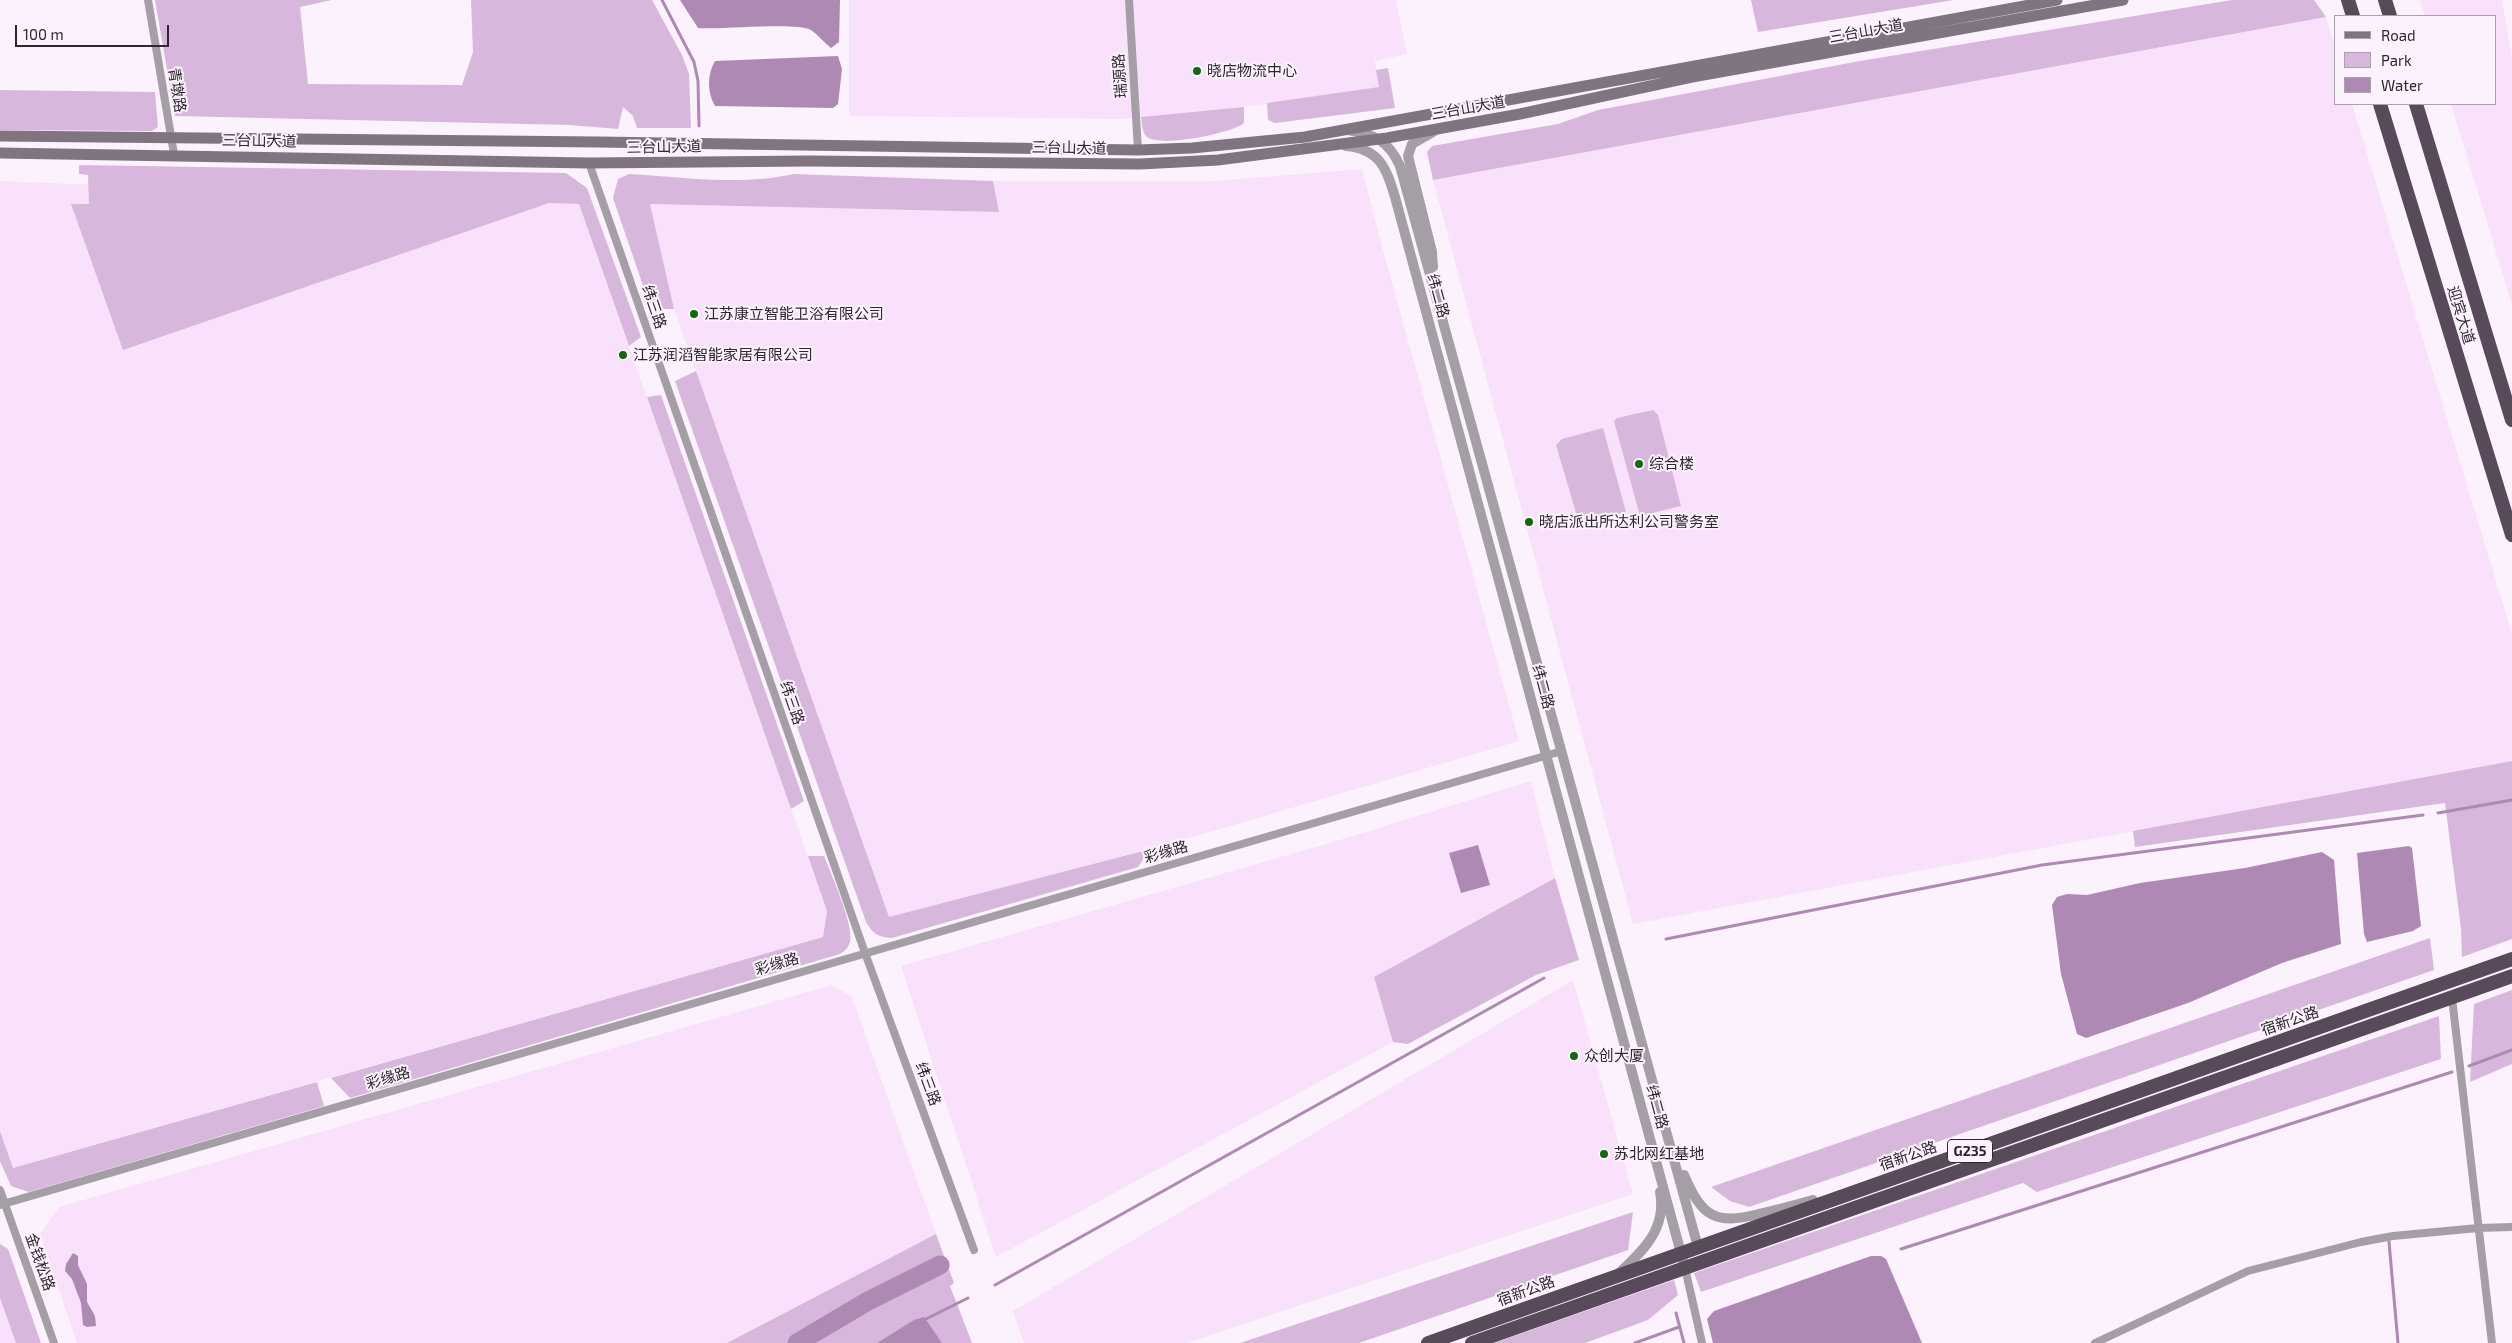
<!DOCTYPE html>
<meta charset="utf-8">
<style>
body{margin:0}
#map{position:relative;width:2512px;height:1343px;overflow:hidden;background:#fcf2fe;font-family:"Exo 2",sans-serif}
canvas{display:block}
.legend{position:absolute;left:2334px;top:15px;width:162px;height:90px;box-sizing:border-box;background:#fcf2fe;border:1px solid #aaa1ab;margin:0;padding:6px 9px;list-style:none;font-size:15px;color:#2e272e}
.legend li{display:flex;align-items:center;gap:10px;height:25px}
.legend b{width:25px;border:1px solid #aaa1ab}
.scale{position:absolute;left:15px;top:25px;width:154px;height:22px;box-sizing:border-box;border:2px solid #2e272e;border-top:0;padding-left:6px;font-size:15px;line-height:18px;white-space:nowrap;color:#2e272e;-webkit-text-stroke:4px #fcf2fe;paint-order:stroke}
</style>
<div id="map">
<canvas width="2512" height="1343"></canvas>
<ul class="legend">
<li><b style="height:6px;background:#7f7480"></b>Road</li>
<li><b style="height:14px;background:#d8b7dd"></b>Park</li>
<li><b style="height:14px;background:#ae89b3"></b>Water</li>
</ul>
<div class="scale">100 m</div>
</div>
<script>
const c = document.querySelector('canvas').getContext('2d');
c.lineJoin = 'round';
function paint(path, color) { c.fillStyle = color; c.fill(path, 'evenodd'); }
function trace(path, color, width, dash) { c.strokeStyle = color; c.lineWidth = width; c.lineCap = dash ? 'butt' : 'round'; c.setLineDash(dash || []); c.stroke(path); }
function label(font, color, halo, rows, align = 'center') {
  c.font = font + ' "Exo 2","Noto Sans SC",sans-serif'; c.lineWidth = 4; c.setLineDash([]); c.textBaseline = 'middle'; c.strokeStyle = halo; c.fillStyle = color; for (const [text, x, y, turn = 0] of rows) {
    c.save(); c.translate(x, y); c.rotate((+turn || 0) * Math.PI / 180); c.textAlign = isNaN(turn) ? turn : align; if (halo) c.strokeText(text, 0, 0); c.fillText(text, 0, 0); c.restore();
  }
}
const built = new Path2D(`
 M849 0H1396L1407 54 1375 61 1379 87 1244 107 1122 119 849 116Z
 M2420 0H2502L2512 58V305L2451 104H2496V16H2425Z
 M2326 17 2336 50V104H2352L2512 634V761L1633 924 1433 180Z
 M1362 169 1383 250 1519 741 1183 840 889 918 674 309 650 204 999 212 993 181H1214Z
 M0 181 579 204 827 911 823 937 13 1168 0 1131Z
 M1531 781 1555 878 1374 977 1393 1042 996 1257 901 966 1333 842Z
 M1573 980 1633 1194 1187 1343H1024L1013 1311Z
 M832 985 852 997 936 1234 727 1343H77L40 1234 59 1207Z
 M0 1298 16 1343H0Z`);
const green = new Path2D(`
 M155 0H332L300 7 308 84 462 85 473 52 471 0H652L682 55 689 74 691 128H637L633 116 623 107 618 129 569 125 175 116Z
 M1751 0H1954L1758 32Z
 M2232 0H2314L2326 17 1433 180 1427 152 1432 146 1558 124 1598 110 1860 61Z
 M1388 68 1395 108 1275 123 1268 120 1267 103 1379 87 1376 70Z
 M0 90 155 92 158 127 152 131 0 130Z
 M1244 107V123C1233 133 1157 149 1146 136 1142 132 1142 123 1141 117Z
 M79 165 566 173 587 188 641 337 629 346 579 204 549 203 123 350 71 204H89L88 175 79 174Z
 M629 174C684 177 740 186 794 174L993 181 999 212 650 204 674 309H651L613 198 618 179Z
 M696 371 889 917 1143 851V860L1138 867 892 938C878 937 873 934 866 922L675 381Z
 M661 395 804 801 791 809 647 397Z
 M1653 410 1658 415 1681 506 1640 516 1614 421 1617 418Z
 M1603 428 1626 512 1579 523 1556 445 1562 439Z
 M2512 761V939L2462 957 2461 929 2445 803 2135 847 2133 831Z
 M808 856H824C831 874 854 925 850 942 848 948 845 951 840 954L350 1098 331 1078 823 937 827 911Z
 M1555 878 1579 960 1536 975 1408 1044 1393 1042 1374 977Z
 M2430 938 2434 970 1749 1207 1730 1201 1711 1187Z
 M2512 990V1064L2470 1082 2474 1004Z
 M2439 1016 2441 1059 2037 1192 2023 1183 1701 1292 1694 1273Z
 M317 1082 324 1106 29 1192 11 1186 0 1161V1131L13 1168Z
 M1633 1212 1628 1250 1359 1343H1240Z
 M936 1234 954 1283 950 1286 972 1343H727Z
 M0 1244 8 1249 41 1343H16L0 1298Z
 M1674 1280 1678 1295 1648 1320 1585 1343H1494Z`);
const water = new Path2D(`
 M680 0H840L839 42 831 48C825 43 817 34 811 30 797 22 721 30 698 28Z
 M838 56 842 69 838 104 833 108 715 106C707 93 707 74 715 61Z
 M1478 845 1490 885 1461 893 1449 853Z
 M2409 846 2412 848 2421 926 2413 931 2367 942 2364 934 2357 853Z
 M2322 852 2334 860 2341 944 2282 963 2188 1003 2086 1038 2077 1034 2061 974 2052 905 2057 897 2067 894 2087 895 2140 883 2245 868Z
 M73 1253 78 1256V1265L87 1284V1302L95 1316 96 1326 87 1327 83 1325 81 1303 72 1279 65 1271 66 1264Z
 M1871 1256H1881L1886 1259 1922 1343H1713L1707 1319 1714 1311Z
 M924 1317 942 1343H877L914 1320Z`);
const stream = new Path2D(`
 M662 0 694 62 698 81 699 126
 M2438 813 2512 800
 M1666 939 2042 865 2423 815
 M2469 1066 2512 1050
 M2389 1242 2398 1343
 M1901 1249 2452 1072
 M995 1285 1544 978
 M1676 1313 1684 1343
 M922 1321 968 1298
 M1635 1343 1679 1327`);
const river = new Path2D(`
 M797 1343 868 1301 940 1265`);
const minor = new Path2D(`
 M148 0 174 154
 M1129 0 1138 150
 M589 163 865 953 974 1250
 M2452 998 2492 1343
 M0 1190 54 1343
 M0 1205 1562 751
 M1685 1268 1702 1343
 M2095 1343 2248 1271 2361 1242 2393 1236 2478 1228 2512 1227`);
const tertiary = new Path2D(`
 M1348 130C1374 134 1389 141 1400 166L1698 1247
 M1433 132 1412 144 1408 156 1432 252 1433 267
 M1346 146C1380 149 1386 168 1395 197L1685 1268
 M1684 1175C1702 1217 1715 1225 1759 1214 1777 1210 1795 1205 1813 1200
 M1618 1274C1643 1251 1667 1229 1660 1192`);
const secondary = new Path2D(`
 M0 136 598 142 1138 150 1192 148 1305 137 2057 0
 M0 153 589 163 809 161 1140 164 1218 160 1387 138 1520 114 1692 77 2123 0`);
const trunk = new Path2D(`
 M2348 0 2353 16
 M2385 0 2390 16
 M2380 104 2512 535
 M2416 104 2512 420
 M1428 1343 2512 959
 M1472 1343 2512 976`);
const markers = [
 [1197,71,5,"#10680f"],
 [694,314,5,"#10680f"],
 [623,355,5,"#10680f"],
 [1639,464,5,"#10680f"],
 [1529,522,5,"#10680f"],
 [1574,1056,5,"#10680f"],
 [1604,1154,5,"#10680f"]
];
const shields = [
 [1970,1151,45]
];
const shieldNames = [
 ["G235",1970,1151]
];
const streetNames = [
 ["三台山大道",1866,31,-10],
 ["瑞源路",1120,76,-94],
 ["青墩路",177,90,81],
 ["三台山大道",1468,108,-10],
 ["三台山大道",259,141,1],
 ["三台山大道",664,147,-1],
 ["三台山大道",1069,148,1],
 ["纬二路",1438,296,75],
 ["纬三路",654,307,71],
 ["迎宾大道",2461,315,73],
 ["纬二路",1543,687,75],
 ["纬三路",792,703,71],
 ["彩缘路",1166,852,-16],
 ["彩缘路",777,964,-16],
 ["宿新公路",2290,1021,-19],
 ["彩缘路",388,1078,-16],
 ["纬三路",928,1084,70],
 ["纬二路",1657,1107,75],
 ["宿新公路",1908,1156,-19],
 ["金钱松路",40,1262,71],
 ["宿新公路",1526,1291,-20]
];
const poiNames = [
 ["晓店物流中心",1207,71],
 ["江苏康立智能卫浴有限公司",704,314],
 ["江苏润滔智能家居有限公司",633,355],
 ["综合楼",1649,464],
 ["晓店派出所达利公司警务室",1539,522],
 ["众创大厦",1584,1056],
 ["苏北网红基地",1614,1154]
];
paint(built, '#f9e1fb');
paint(green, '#d8b7dd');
paint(water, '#ae89b3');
trace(stream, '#ae89b3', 3);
trace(river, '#ae89b3', 19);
trace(minor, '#a59ea6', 8);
trace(tertiary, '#a59ea6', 10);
trace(secondary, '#7f7480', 11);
trace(trunk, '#584a5a', 14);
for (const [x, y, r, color] of markers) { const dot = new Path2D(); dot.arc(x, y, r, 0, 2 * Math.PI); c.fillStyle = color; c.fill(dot); trace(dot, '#fcf2fe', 2); }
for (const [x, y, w] of shields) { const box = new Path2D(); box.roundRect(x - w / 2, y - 11.5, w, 23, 4); c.fillStyle = '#fcf2fe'; c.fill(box); trace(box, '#2e272e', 1); }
label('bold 14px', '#2e272e', null, shieldNames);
label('15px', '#2e272e', '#fcf2fe', streetNames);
label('15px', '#2e272e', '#fcf2fe', poiNames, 'left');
</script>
